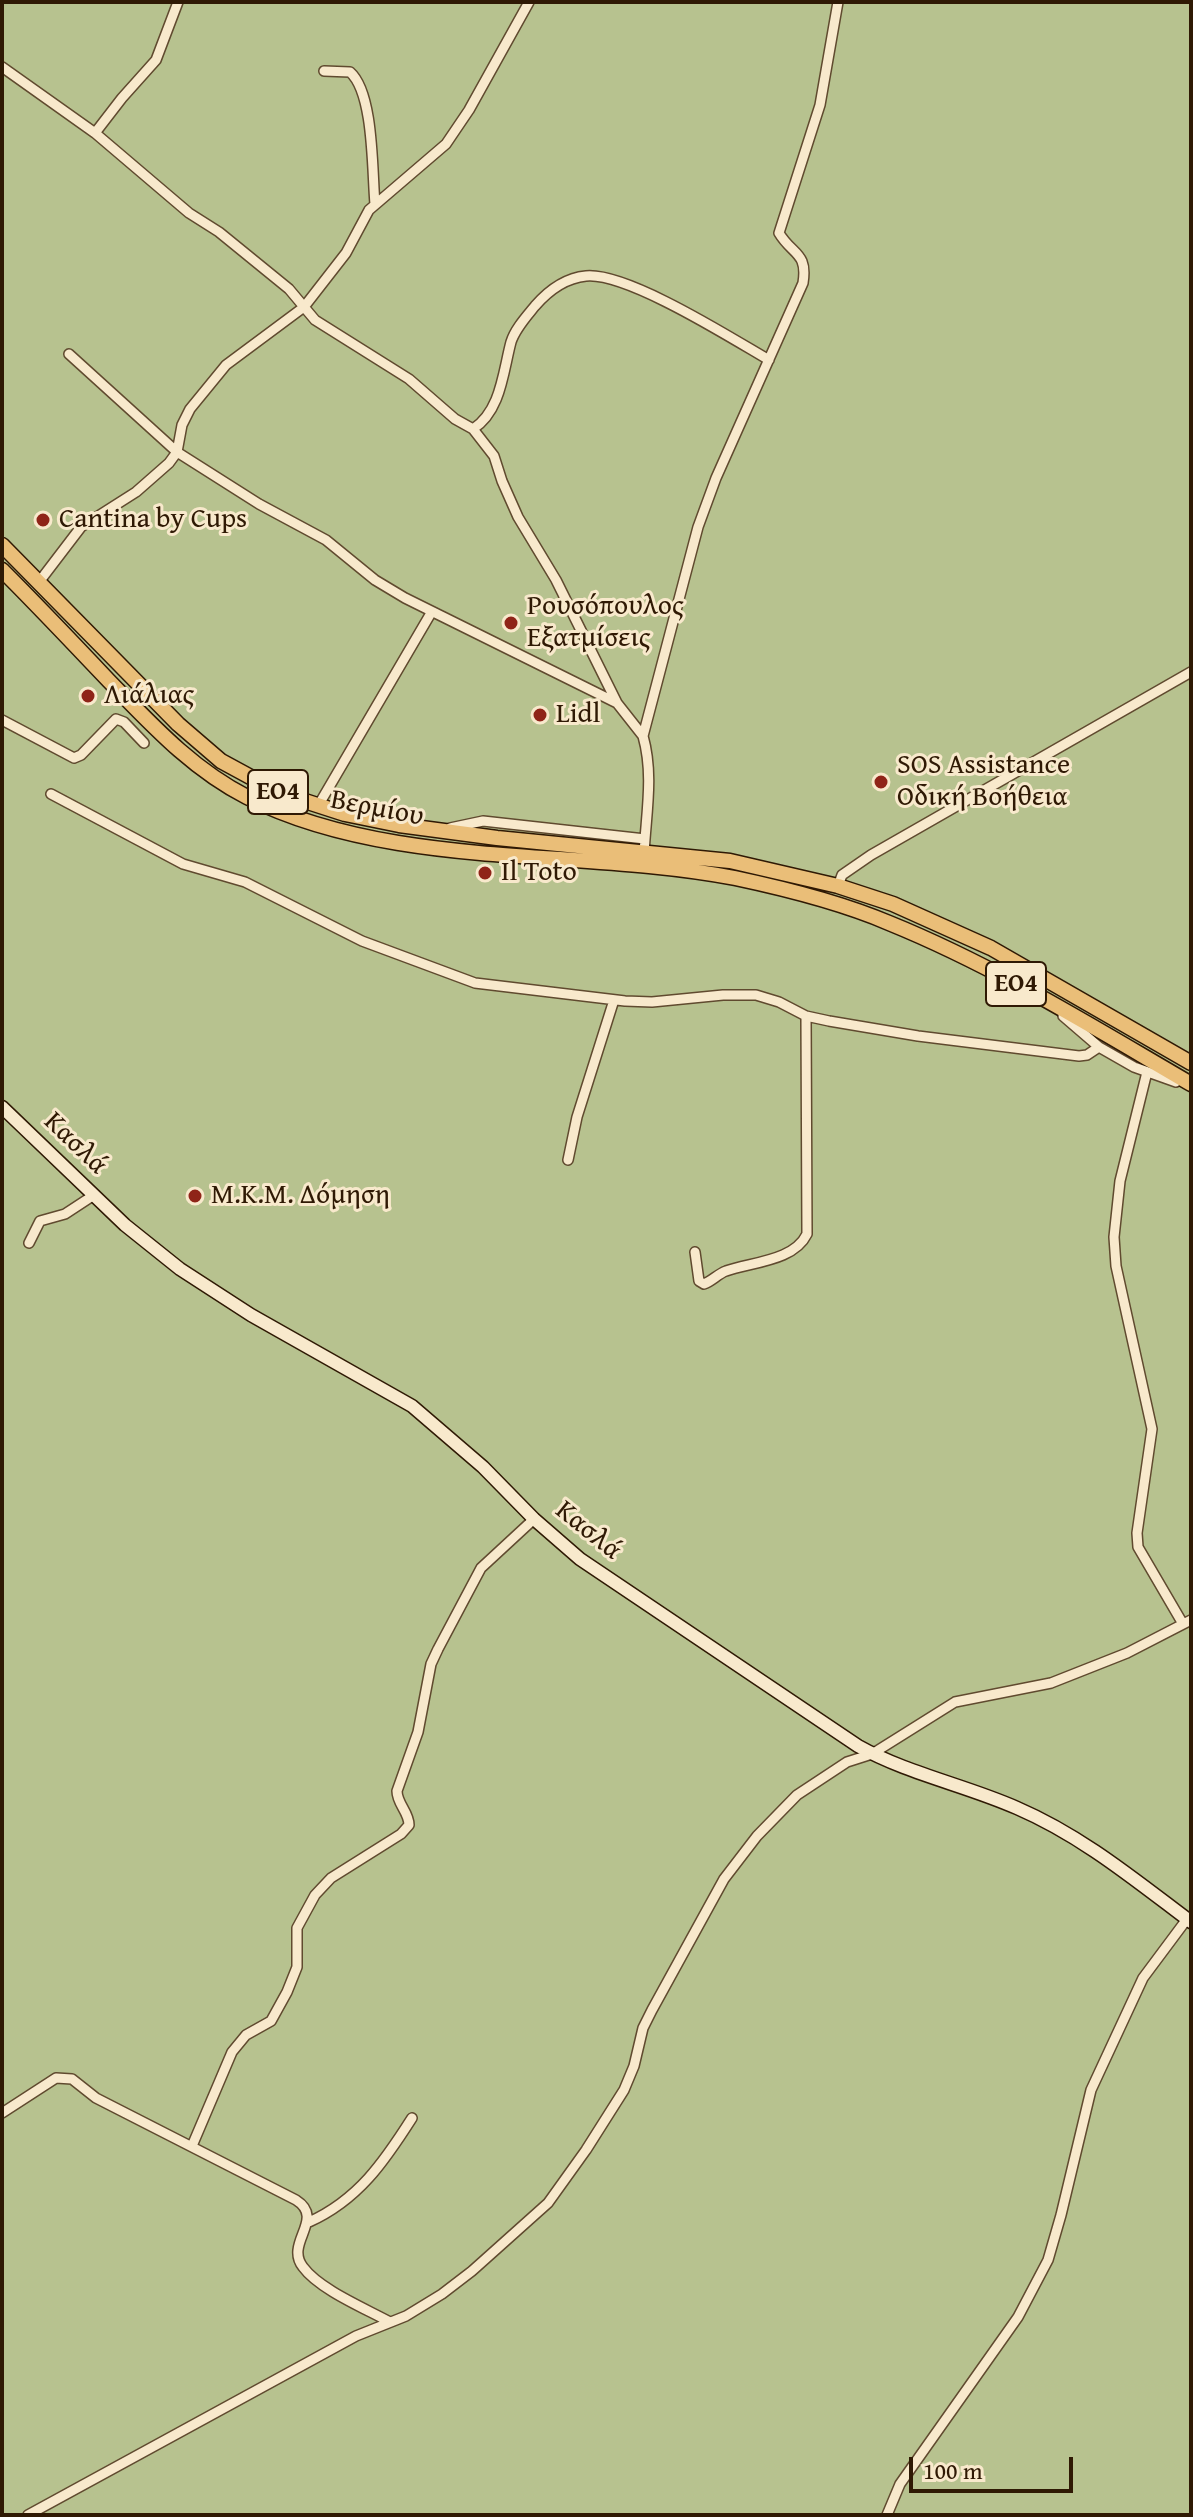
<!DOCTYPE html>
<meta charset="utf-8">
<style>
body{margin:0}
#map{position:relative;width:1193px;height:2517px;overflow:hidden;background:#f5ddb1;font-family:"Gentium Book Plus",serif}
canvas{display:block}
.frame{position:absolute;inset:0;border:4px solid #2f1904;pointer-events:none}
.scale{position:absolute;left:909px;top:2457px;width:164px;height:36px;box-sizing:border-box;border:4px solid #2f1904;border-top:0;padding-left:10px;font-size:24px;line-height:28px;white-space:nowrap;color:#2f1904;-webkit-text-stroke:6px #f8e9cc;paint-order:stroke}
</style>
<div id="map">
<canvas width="1193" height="2517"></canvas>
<div class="frame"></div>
<div class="scale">100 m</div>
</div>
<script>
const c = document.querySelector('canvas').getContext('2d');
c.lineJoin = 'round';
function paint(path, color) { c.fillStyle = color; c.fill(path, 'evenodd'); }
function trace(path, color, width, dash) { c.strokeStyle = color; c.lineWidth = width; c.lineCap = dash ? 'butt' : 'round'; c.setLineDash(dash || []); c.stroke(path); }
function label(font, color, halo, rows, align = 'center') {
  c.font = font + ' "Gentium Book Plus",serif'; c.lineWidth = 6; c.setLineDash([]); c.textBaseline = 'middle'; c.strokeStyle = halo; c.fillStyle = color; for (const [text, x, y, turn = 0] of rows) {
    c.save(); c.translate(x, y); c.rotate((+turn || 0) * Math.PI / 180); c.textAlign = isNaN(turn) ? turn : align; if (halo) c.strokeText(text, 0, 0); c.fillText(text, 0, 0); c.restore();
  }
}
const green = new Path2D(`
 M2 2H1191V2515H2Z`);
const street = new Path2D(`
 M2 67 95 133 189 213 219 232 289 289 315 320 409 379 455 419 473 429 494 456 502 481 518 517 556 580 617 703
 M324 71 350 72C374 93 372 171 375 204
 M95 133 122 98 156 60 178 2
 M69 354 177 452 259 504 326 540 375 580 405 598 617 703 643 736
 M473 429C501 411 503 372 511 342 515 329 526 317 535 306 548 291 565 278 586 276 627 272 731 338 769 360
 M39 582 81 527 136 492 169 463 177 452 182 425 190 409 226 365 304 307 346 253 369 210 446 144 469 110 529 2
 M2 720 74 758 81 755 116 719 124 722 144 743
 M51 794 183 864 245 882 362 941 475 983 625 1001 652 1002 723 995H756L779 1002 806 1016 829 1021 918 1036 1079 1056 1087 1055 1099 1047
 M318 806 431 613
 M450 828 483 821 645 839
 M644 854C646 814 654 775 643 736L698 527 716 478 803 283C808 252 792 255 779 233L820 105 838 2
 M838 886 842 875 871 855 1191 672
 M1063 1016 1099 1047 1134 1067 1176 1082
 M1147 1072 1120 1181 1114 1237 1116 1266 1152 1429 1137 1533 1138 1547 1183 1624
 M568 1160 577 1117 614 1000
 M29 1243 40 1221 65 1214 94 1195
 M695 1252 699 1281 704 1284C712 1281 718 1274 726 1271 752 1262 794 1261 807 1234L806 1016
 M2 2113 56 2078 72 2079 96 2098 296 2200C326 2219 284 2243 303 2267 319 2289 364 2308 388 2321
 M192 2146 232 2052 246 2035 271 2021 287 1992 297 1967V1928L315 1895 331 1878 401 1834 409 1825C409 1812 397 1804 397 1791L418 1732 431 1664 438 1649 481 1568 534 1519
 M309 2222C358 2200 384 2162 412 2118
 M28 2515 356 2336 406 2316 442 2294 472 2271 548 2203 586 2150 624 2090 634 2066 643 2028 652 2010 724 1879 757 1836 797 1795 847 1762 872 1754 955 1702 1051 1683 1127 1653 1191 1620
 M887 2515 900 2484 1018 2317 1048 2260 1061 2215 1091 2090 1143 1978 1187 1919`);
const secondary = new Path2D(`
 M2 1107 125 1225 180 1269 251 1315 412 1406 483 1467 534 1519 580 1559 858 1746C908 1774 965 1785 1017 1808 1082 1836 1135 1880 1191 1922`);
const primary = new Path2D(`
 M2 545 178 724 221 761 280 793 345 814 399 825 497 838 730 861 838 886 893 904 991 948 1191 1063
 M2 570C38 606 74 644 109 681 152 725 192 769 247 797 392 870 579 848 735 878 787 889 840 902 889 923 995 966 1093 1027 1191 1084`);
const markers = [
 [43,520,8,"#8f2418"],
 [511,623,8,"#8f2418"],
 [88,696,8,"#8f2418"],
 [540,715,8,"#8f2418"],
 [881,782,8,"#8f2418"],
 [485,873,8,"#8f2418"],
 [195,1196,8,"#8f2418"]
];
const shields = [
 [278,792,60],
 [1016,984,60]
];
const shieldNames = [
 ["ΕΟ4",278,792],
 ["ΕΟ4",1016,984]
];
const poiNames = [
 ["Cantina by Cups",59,520],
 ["Ρουσόπουλος",527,607],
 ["Εξατμίσεις",527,639],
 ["Λιάλιας",104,696],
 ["Lidl",556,715],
 ["SOS Assistance",897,766],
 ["Οδική Βοήθεια",897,798],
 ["Il Toto",501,873],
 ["Μ.Κ.Μ. Δόμηση",211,1196]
];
const streetNames = [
 ["Βερμίου",377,809,11],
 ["Κασλά",75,1144,44],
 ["Κασλά",588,1531,39]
];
paint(green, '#b7c28f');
trace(street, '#604a2f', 12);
trace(secondary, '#2f1904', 15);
trace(primary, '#2f1904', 17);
trace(street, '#f8e9cc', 9);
trace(secondary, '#f8e9cc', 12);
trace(primary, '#eabe78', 14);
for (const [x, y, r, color] of markers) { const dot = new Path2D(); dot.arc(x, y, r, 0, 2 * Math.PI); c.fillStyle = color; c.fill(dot); trace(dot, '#f8e9cc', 3); }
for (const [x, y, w] of shields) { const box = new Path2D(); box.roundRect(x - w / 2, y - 22, w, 44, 6); c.fillStyle = '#f8e9cc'; c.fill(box); trace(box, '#2f1904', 2); }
label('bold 26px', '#2f1904', null, shieldNames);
label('28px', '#2f1904', '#f8e9cc', poiNames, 'left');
label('28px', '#2f1904', '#f8e9cc', streetNames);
</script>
